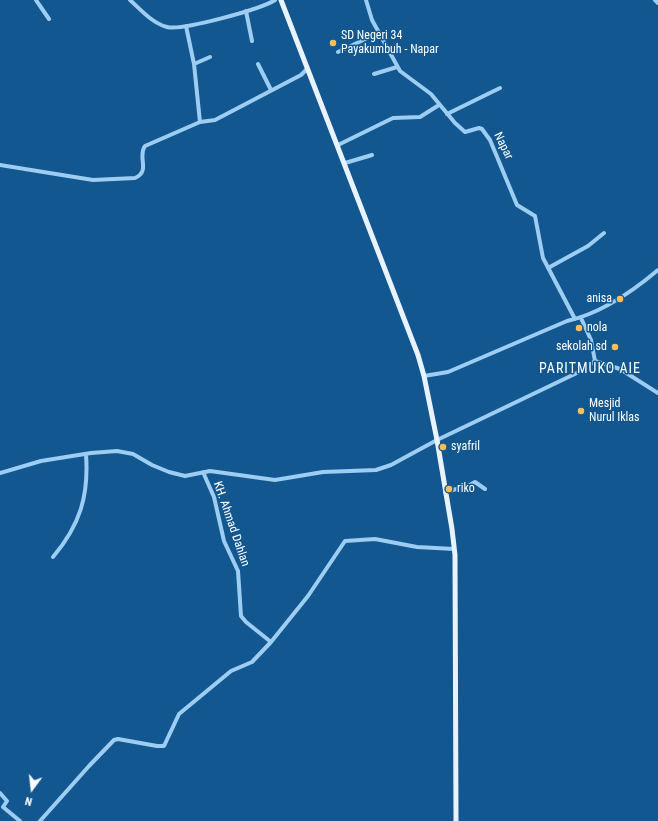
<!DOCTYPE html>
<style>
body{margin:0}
#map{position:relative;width:658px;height:821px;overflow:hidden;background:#12578f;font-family:"Roboto Condensed",sans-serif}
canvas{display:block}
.north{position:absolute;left:12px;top:769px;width:40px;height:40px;-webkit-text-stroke:3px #12578f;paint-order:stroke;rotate:195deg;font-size:11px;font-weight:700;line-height:16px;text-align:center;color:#fff}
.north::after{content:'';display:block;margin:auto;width:14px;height:18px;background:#fff;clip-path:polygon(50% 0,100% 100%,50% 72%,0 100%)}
</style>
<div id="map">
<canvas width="658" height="821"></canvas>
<div class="north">N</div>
</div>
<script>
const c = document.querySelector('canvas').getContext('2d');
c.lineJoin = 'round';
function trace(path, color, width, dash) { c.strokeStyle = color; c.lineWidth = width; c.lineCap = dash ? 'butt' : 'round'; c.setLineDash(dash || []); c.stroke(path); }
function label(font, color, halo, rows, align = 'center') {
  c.font = font + ' "Roboto Condensed",sans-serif'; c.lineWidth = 3; c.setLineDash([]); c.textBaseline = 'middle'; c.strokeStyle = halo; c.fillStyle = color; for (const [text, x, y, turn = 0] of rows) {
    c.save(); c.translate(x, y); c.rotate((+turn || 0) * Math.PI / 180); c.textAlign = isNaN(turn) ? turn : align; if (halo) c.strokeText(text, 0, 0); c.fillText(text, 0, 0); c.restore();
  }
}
const minor = new Path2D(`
 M36 0 49 19
 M130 0C141 10 152 23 167 27 182 31 261 9 275 0
 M366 0 372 20 400 71 431 94 455 123 465 132 479 128 482 129 490 140 517 205 535 216 543 258 575 319
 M655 0 658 3
 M246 11 252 41
 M186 26 194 64 200 122
 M338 52 378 33
 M194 64 210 57
 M258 64 271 90
 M374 74 397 67
 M447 114 500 88
 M338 145 393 118 420 117 439 105
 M345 163 372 155
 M0 165 93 180 135 178C151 171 137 157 145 146L200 122 215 120 301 75 307 69
 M548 268 588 246 604 233
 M581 318 591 340 595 361
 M595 361 620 369 658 393
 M424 376 448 372 567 321C599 314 632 292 658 270
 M203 472 214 497 224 541 238 571 241 616 246 622 271 642
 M0 473 41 461 91 453 117 451 133 454 152 465 169 472 185 476 210 471 275 480 323 472 376 470 391 465 437 440 581 371 595 361
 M445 492 468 486 475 482 485 489
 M53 557C80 525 89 496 86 454
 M0 793 7 801 3 807 20 821
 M40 821 89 766 114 740 118 739 157 746H164L179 714 231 671 252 662 271 642 308 596 345 541 375 539 417 547 454 549`);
const major = new Path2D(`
 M281 0 418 355 424 376 437 440 452 529 455 555 456 821`);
const markers = [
 [333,43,4,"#ffbe5e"],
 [620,299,4,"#ffbe5e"],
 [579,328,4,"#ffbe5e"],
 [615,347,4,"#ffbe5e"],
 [581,411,4,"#ffbe5e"],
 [443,447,4,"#ffbe5e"],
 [449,489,4,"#ffbe5e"]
];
const poiNames = [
 ["SD Negeri 34",341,36],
 ["Payakumbuh - Napar",341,50],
 ["anisa",612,299,"right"],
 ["nola",587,328],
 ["sekolah sd",607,347,"right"],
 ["Mesjid",589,404],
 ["Nurul Iklas",589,418],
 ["syafril",451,447],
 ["riko",457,489]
];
const streetNames = [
 ["Napar",503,146,64],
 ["KH. Ahmad Dahlan",231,524,71]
];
const quarterNames = [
 ["PARITMUKO AIE",590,369]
];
trace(minor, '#9dcdf2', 4);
trace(major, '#e8f3ff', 5);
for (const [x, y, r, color] of markers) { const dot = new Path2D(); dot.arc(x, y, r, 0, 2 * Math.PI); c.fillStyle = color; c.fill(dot); trace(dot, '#12578f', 1.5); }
label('12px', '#fff', '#12578f', poiNames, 'left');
label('12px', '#fff', '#12578f', streetNames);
c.letterSpacing = '1px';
label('14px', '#fff', '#12578f', quarterNames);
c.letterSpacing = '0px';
</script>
